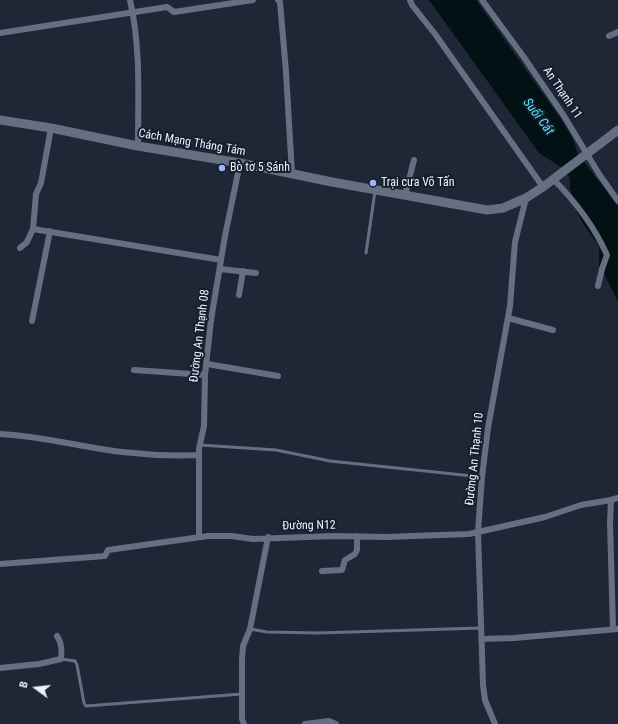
<!DOCTYPE html>
<meta charset="utf-8">
<style>
body{margin:0}
#map{position:relative;width:618px;height:724px;overflow:hidden;background:#1f2737;font-family:"Roboto Condensed",sans-serif}
canvas{display:block}
.north{position:absolute;left:16px;top:668px;width:40px;height:40px;-webkit-text-stroke:3px #161d2c;paint-order:stroke;rotate:285deg;font-size:11px;font-weight:700;line-height:16px;text-align:center;color:#ecf2fd}
.north::after{content:'';display:block;margin:auto;width:14px;height:18px;background:#ecf2fd;clip-path:polygon(50% 0,100% 100%,50% 72%,0 100%)}
</style>
<div id="map">
<canvas width="618" height="724"></canvas>
<div class="north">B</div>
</div>
<script>
const c = document.querySelector('canvas').getContext('2d');
c.lineJoin = 'round';
function paint(path, color) { c.fillStyle = color; c.fill(path, 'evenodd'); }
function trace(path, color, width, dash) { c.strokeStyle = color; c.lineWidth = width; c.lineCap = dash ? 'butt' : 'round'; c.setLineDash(dash || []); c.stroke(path); }
function label(font, color, halo, rows, align = 'center') {
  c.font = font + ' "Roboto Condensed",sans-serif'; c.lineWidth = 4; c.setLineDash([]); c.textBaseline = 'middle'; c.strokeStyle = halo; c.fillStyle = color; for (const [text, x, y, turn = 0] of rows) {
    c.save(); c.translate(x, y); c.rotate((+turn || 0) * Math.PI / 180); c.textAlign = isNaN(turn) ? turn : align; if (halo) c.strokeText(text, 0, 0); c.fillText(text, 0, 0); c.restore();
  }
}
const water = new Path2D(`
 M429 0H476L561 119 573 139 578 154 618 206V301L599 265V246L584 225 574 206 570 188V178L561 167 539 153Z`);
const lane = new Path2D(`
 M366 253 375 191
 M200 445 276 450 330 461 482 477
 M250 629 267 632 318 633 481 628
 M61 659 75 661 77 665 84 703 86 706 242 694`);
const street = new Path2D(`
 M130 0C141 48 138 97 138 146
 M278 0 280 2 286 72 292 174
 M410 0 412 5 435 34 543 187
 M482 0 523 56 564 116 599 174 618 201
 M0 33 167 7 174 12 253 0
 M609 36 618 32
 M553 179C575 201 594 226 607 255L602 269 598 286
 M405 195 414 160
 M33 229 221 260
 M20 248 27 242 33 229 36 194 41 183 51 128
 M220 269 256 273
 M239 295 243 271
 M508 318 553 330
 M32 321 50 231
 M207 364 278 376
 M134 370 205 375
 M0 434C41 436 81 447 122 452 148 455 174 456 199 455
 M611 500 610 523 613 629
 M199 537V449L204 426 205 375 211 320 225 236 240 163
 M0 564 105 556 108 550 208 536H231L253 539 334 536 386 537 469 534 545 517 581 505 611 500 618 498
 M322 571 342 570 345 560 355 554 357 550V536
 M481 639 514 638 618 629
 M0 668 39 664 61 659C62 651 62 643 57 636
 M244 724 242 719V660L243 646 250 629 268 537
 M305 724 329 721 336 724
 M495 724 485 700 483 685 478 532 482 477 488 428 510 306 515 242 526 198`);
const secondary = new Path2D(`
 M0 120 51 128 138 146 240 163 332 182 487 210 503 208 526 198 543 187 618 130`);
const markers = [
 [222,168,4,"#9ab5fd"],
 [373,183,4,"#9ab5fd"]
];
const streetNames = [
 ["An Thạnh 11",562,93,56],
 ["Cách Mạng Tháng Tám",192,143,10],
 ["Đường An Thạnh 08",200,336,-83],
 ["Đường An Thạnh 10",475,459,-84],
 ["Đường N12",309,526,-1]
];
const poiNames = [
 ["Bò tơ 5 Sánh",230,168],
 ["Trại cưa Võ Tấn",381,183]
];
const waterNames = [
 ["Suối Cát",538,117,53]
];
paint(water, '#021114');
trace(lane, '#666f82', 3);
trace(street, '#666f82', 6);
trace(secondary, '#666f82', 9);
for (const [x, y, r, color] of markers) { const dot = new Path2D(); dot.arc(x, y, r, 0, 2 * Math.PI); c.fillStyle = color; c.fill(dot); trace(dot, '#161d2c', 1.5); }
label('12px', '#ecf2fd', '#161d2c', streetNames);
label('12px', '#ecf2fd', '#161d2c', poiNames, 'left');
label('italic 13px', '#5ce5fd', '#161d2c', waterNames);
</script>
